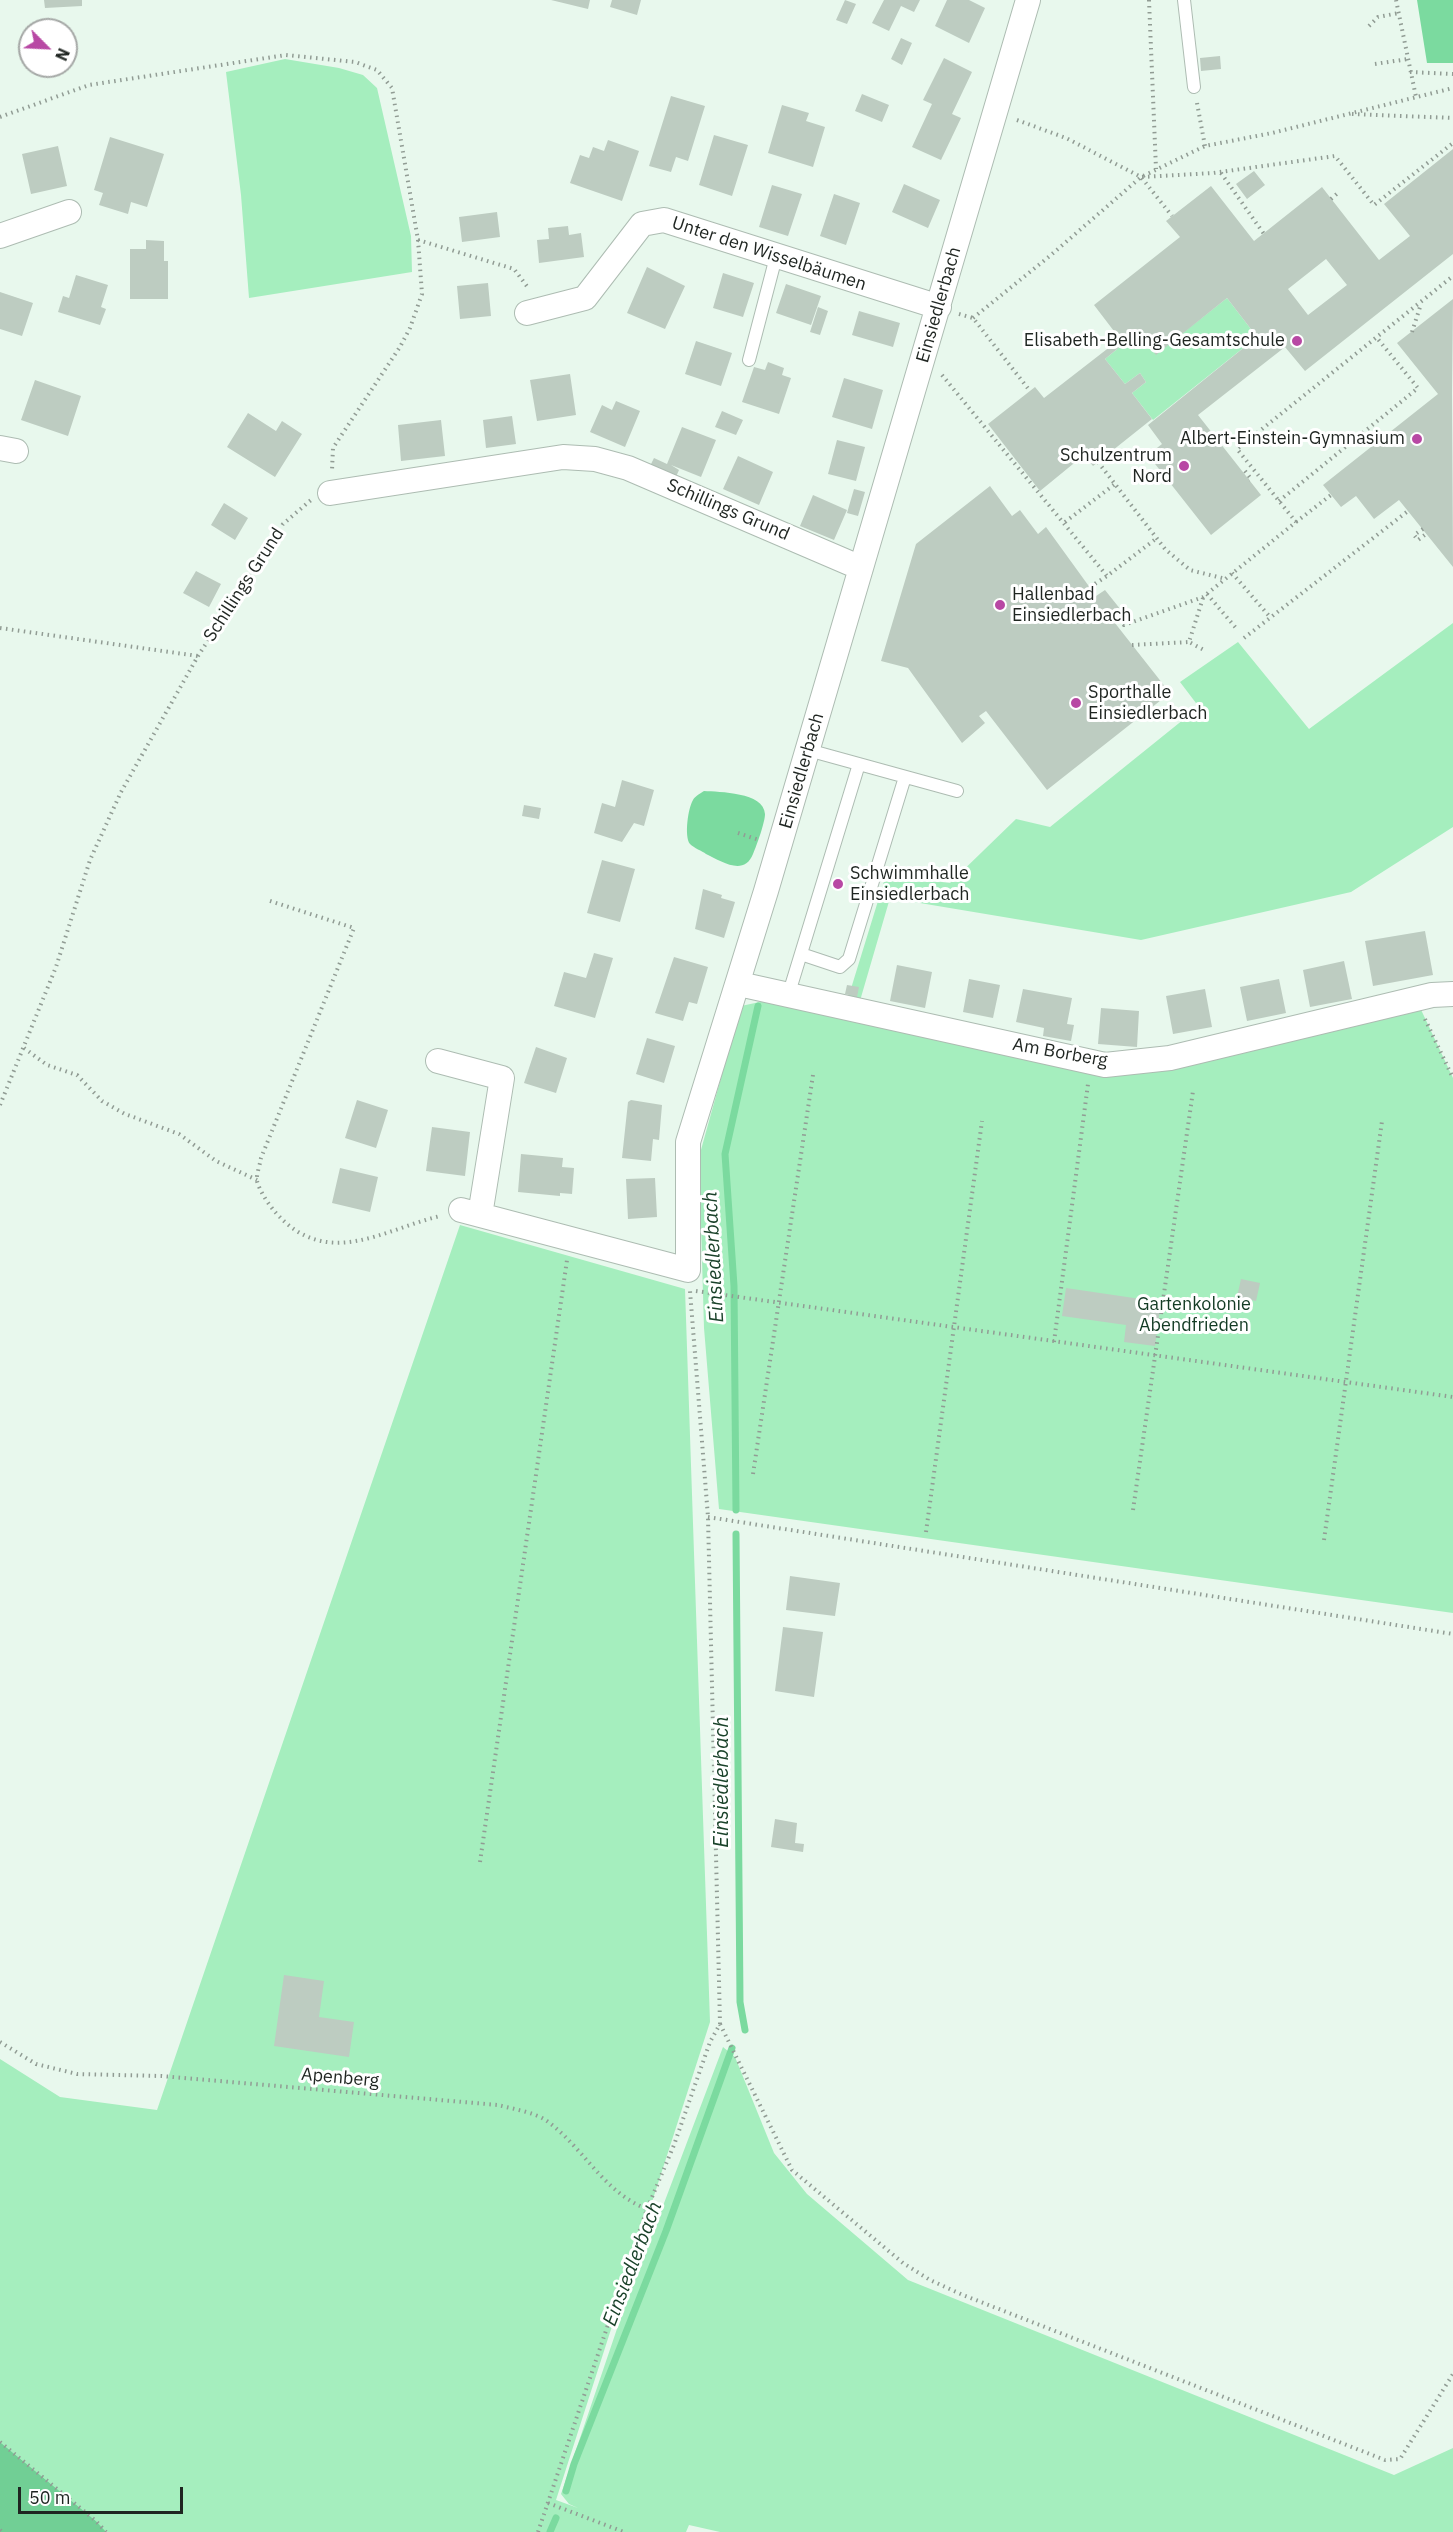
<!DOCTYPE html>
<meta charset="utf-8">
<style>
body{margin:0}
#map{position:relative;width:1453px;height:2532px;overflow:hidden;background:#e8f8ed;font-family:"IBM Plex Sans",sans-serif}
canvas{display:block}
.north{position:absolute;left:18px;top:18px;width:60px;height:60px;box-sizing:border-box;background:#fff;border:2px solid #a5a8a6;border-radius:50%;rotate:114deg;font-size:16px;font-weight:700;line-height:24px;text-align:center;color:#1f2521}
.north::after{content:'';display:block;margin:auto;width:21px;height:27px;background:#b848a4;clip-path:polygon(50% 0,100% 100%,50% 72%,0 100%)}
.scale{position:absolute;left:18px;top:2487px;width:165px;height:27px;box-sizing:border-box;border:3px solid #1f2521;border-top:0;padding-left:8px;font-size:18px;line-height:21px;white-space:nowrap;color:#1f2521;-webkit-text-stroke:4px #fff;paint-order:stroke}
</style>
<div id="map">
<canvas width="1453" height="2532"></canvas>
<div class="north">N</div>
<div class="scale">50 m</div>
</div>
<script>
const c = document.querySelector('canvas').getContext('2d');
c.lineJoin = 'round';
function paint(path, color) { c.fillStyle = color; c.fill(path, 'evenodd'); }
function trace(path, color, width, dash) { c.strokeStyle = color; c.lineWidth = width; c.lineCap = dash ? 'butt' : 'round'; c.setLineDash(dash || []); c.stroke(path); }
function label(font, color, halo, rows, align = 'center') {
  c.font = font + ' "IBM Plex Sans",sans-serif'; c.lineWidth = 6; c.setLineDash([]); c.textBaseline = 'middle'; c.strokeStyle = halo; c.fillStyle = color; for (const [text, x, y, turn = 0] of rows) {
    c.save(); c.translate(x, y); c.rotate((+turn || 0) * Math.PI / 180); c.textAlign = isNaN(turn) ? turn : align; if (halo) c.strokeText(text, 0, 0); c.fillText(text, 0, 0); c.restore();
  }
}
const green = new Path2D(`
 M285 59 339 68 363 75 377 88 411 236 412 272 249 298 241 195 226 72Z
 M1227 298 1257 337 1153 420 1132 393 1146 382 1140 373 1125 384 1105 359 1138 332 1156 354Z
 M1453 623V827L1351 892 1141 940 890 898 857 1011 1105 1065 1416 999 1453 1078V1613L719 1509 704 1328 699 1157 741 1006 788 996 845 1008 886 875 950 883 1016 819 1050 827 1199 707 1180 682 1238 642 1309 729Z
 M460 1225 685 1289 710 2022 556 2500 578 2508 569 2504 561 2494 621 2317 723 2047 735 2057 774 2153 807 2194 908 2280 1394 2475 1453 2448V2532H720L689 2525 686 2532H105L96 2521 0 2442V2059L60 2097 157 2110Z`);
const forest = new Path2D(`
 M0 2442 96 2521 106 2532H0Z`);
const water = new Path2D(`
 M1417 0H1453V63H1427Z
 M704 791C719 792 764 792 765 814 765 822 757 845 753 854 744 877 721 861 706 854 702 851 694 848 690 844 684 837 688 808 693 800 695 796 701 793 704 791Z`);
const stream = new Path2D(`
 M736 1510 734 1286 725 1154 758 1006
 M736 1534 740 2002 745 2030
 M566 2491 574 2464 666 2231 732 2048
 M550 2532 556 2518`);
const building = new Path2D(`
 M44 0H82V6L45 8Z
 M551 0H590L588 9Z
 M612 0H641L637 15 610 7Z
 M845 0 856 4 847 24 836 20Z
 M884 0H920L914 12 901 6 889 31 872 23Z
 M947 0H969L985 8 969 43 935 26Z
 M901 38 912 43 902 65 891 59Z
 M1220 56 1221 69 1201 71 1200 58Z
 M944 58 972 72 952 114 961 118 941 160 912 147 932 104 923 100Z
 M862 94 889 105 882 122 855 111Z
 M671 96 705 106 688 161 676 157 671 172 649 166Z
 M782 105 809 113 806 121 825 127 813 167 768 153Z
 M714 135 748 145 732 196 699 185Z
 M110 137 164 154 147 207 131 202 128 214 99 205 103 193 94 190Z
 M608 140 639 151 622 201 570 183 580 155 589 158 593 147 604 151Z
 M58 146 67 186 31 194 22 154Z
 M1453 149V254L1305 371 1285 347 1198 415 1261 495 1211 535 1148 455 1162 444 1148 425 1257 337 1227 298 1156 355 1138 332 1105 359 1125 384 1140 373 1146 382 1132 393 1152 419 1093 466 1084 455 1040 491 988 424 1035 387 1044 398 1120 339 1094 305 1180 237 1166 221 1211 186 1254 241 1322 187 1379 260 1410 236 1384 204ZM1326 259 1347 285 1308 315 1288 289Z
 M1254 171 1265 185 1247 199 1236 184Z
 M904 184 940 200 928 228 892 212Z
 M772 185 802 194 788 236 759 227Z
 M834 194 860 203 846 245 820 236Z
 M497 212 500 237 462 242 459 217Z
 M568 226 569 235 581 233 584 257 539 263 537 240 549 239 548 228Z
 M146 240 164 241V261H168V299H130V249H146Z
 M647 267 685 286 665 329 627 313Z
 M723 273 754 283 743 317 713 308Z
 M76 275 108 285 101 307 106 309 100 325 58 312 63 296 69 298Z
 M488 283 491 316 460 319 457 286Z
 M786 284 821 296 811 325 776 313Z
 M0 292 33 303 22 336 0 329Z
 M1453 299 1452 393 1453 567 1399 500 1374 519 1356 496 1341 507 1323 485 1438 394 1397 343Z
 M818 307 828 311 820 335 810 332Z
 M859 311 900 323 893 347 852 335Z
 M696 341 732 353 721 386 685 374Z
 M768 362 784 368 782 375 791 378 779 414 742 402 754 367 765 370Z
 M570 374 576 415 537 421 530 380Z
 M844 378 883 390 872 429 832 417Z
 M35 380 81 396 68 436 21 420Z
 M616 401 640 411 625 447 590 432 602 405 612 410Z
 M722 411 743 420 736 435 715 427Z
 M248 413 276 431 282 421 302 434 275 477 227 447Z
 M512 416 516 444 486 448 483 420Z
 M441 420 445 456 401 461 398 425Z
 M682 427 716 440 701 477 671 465 679 470 675 479 649 468 654 458 667 464Z
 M837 440 865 447 856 481 828 474Z
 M738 456 773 472 759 505 723 489Z
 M990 486 1012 516 1020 510 1038 534 1046 527 1096 596 1105 590 1125 615 1115 622 1111 618 1170 693 1047 790 986 711 979 716 985 723 962 743 908 668 881 661 916 544Z
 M854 489 865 492 858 516 847 513Z
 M813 495 847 510 834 540 800 526Z
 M224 503 248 518 235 540 211 525Z
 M196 571 221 584 209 607 183 593Z
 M622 780 654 790 644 826 634 823 622 842 594 833 602 803 615 807Z
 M524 805 541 808 539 819 522 816Z
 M602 860 635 869 620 922 587 913Z
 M703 889 722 895 721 898 735 902 724 938 695 929Z
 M1425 931 1433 975 1373 986 1365 941Z
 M594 953 613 958 595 1018 554 1006 564 972 586 978Z
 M674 957 708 967 697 1004 689 1002 683 1021 655 1013Z
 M1344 961 1352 999 1310 1007 1303 970Z
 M897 965 932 972 925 1008 890 1001Z
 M969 979 1000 985 993 1018 963 1012Z
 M1279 979 1286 1013 1247 1021 1240 987Z
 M847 985 859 987 857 997 845 994Z
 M1023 989 1072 998 1067 1024 1074 1025 1071 1041 1043 1036 1044 1028 1016 1022Z
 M1205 989 1212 1027 1173 1034 1166 996Z
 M1101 1008 1139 1011 1137 1047 1098 1044Z
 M647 1038 675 1046 664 1083 636 1074Z
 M536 1047 567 1058 556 1093 524 1083Z
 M357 1100 388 1110 376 1148 345 1138Z
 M631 1100 662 1105 659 1140 653 1139 651 1161 622 1158 628 1102Z
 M432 1127 470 1132 465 1176 426 1171Z
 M521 1154 563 1158 562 1167 574 1168 572 1194 560 1193V1196L518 1192Z
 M340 1168 378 1177 370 1212 332 1203Z
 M655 1178 657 1217 628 1219 626 1179Z
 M1241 1279 1260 1283 1256 1301 1237 1297Z
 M1066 1288 1161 1302 1155 1346 1124 1342 1126 1325 1062 1316Z
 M790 1576 840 1583 835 1616 786 1610Z
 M783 1627 823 1632 814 1697 775 1691Z
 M775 1819 797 1823 795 1843 804 1844 803 1852 771 1847Z
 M284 1975 324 1981 319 2017 354 2022 349 2057 274 2046Z`);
const path = new Path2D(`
 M1149 0 1156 169
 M1396 0 1416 97
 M1369 26 1378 17 1399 13
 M1375 64 1408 59
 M1410 72 1453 74
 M1197 103 1205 146
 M1352 114 1453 118
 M0 117 89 85 286 55 355 62 377 70 392 88 418 240 422 294 410 328 400 347 333 448 332 470
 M1017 120 1066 138 1141 177 1172 216
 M1221 173 1264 234
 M1142 177 1213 173 1335 156 1374 205 1453 143
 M1331 199 1339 192
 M418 240 514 269 529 289
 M959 314 973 318 1030 391
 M973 318 1051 255 1141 177 1205 146 1272 133 1453 88
 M1412 332 1421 304
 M942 375 1107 576 1157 538
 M1098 462 1165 549 1190 570 1226 579
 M1245 471 1251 479 1249 480
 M1279 501 1418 388 1377 338
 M1065 522 1115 484
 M1296 522 1331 495
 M1423 529 1414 535 1418 540 1426 534
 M1232 573 1270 617
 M1090 587 1107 576
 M1207 594 1236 628
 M1203 598 1189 642 1204 650
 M1119 620 1124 625 1203 597 1296 522 1237 449 1453 276
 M0 628 198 656
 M1244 638 1408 511
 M1132 645 1189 642
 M738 833 759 840
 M270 901 354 928 261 1158C260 1165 256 1175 257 1181 260 1192 269 1205 276 1213 327 1270 382 1230 440 1216
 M1425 1019 1453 1078
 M24 1048 47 1065 77 1075 102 1101 125 1114 179 1134 216 1161 257 1180
 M0 1105 56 967 90 860 121 792 198 656 283 524 311 500
 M696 1291 1453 1397
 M1054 1342 1088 1084
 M753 1474 813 1075
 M1133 1510 1193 1091
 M708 1517 1453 1634
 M926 1532 982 1121
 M1324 1540 1382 1121
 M480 1862 567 1260
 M720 2024 792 2170 903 2263 930 2280 963 2295 1385 2460 1400 2459 1453 2374
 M0 2042 36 2064 77 2074 161 2076 498 2105C513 2109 534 2112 547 2121 584 2148 603 2192 647 2209
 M0 2442 96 2521 106 2532
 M548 2503 624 2532
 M0 2530 2 2532
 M538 2532 647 2209 674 2145 710 2042 720 2024 708 1517 690 1291`);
const service = new Path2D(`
 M1184 0 1194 87
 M749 360 776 257
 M808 750 957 791
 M801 954 840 967 849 959 905 777
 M788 996 859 764`);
const minor = new Path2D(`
 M0 236 69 212
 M527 313 585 298 642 224 664 220 939 307
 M0 448 16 451
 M330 493 563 457 595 459 628 468 861 568
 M739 984 1105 1065 1170 1058 1432 995 1453 994
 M438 1061 502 1078 480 1215
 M461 1210 688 1270V1142L766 891 1028 0`);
const markers = [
 [1297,341,6,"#b848a4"],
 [1417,439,6,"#b848a4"],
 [1184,466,6,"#b848a4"],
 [1000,605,6,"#b848a4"],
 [1076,703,6,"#b848a4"],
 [838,884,6,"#b848a4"]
];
const streetNames = [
 ["Unter den Wisselbäumen",769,254,18],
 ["Einsiedlerbach",939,305,-74],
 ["Schillings Grund",728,510,23],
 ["Schillings Grund",244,585,-57],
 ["Einsiedlerbach",802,771,-74],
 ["Am Borberg",1060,1053,10],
 ["Apenberg",340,2078,5]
];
const poiNames = [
 ["Elisabeth-Belling-Gesamtschule",1285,341],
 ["Albert-Einstein-Gymnasium",1405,439],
 ["Schulzentrum",1172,456],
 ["Nord",1172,477],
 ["Hallenbad",1012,595,"left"],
 ["Einsiedlerbach",1012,616,"left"],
 ["Sporthalle",1088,693,"left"],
 ["Einsiedlerbach",1088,714,"left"],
 ["Schwimmhalle",850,874,"left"],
 ["Einsiedlerbach",850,895,"left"]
];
const parkNames = [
 ["Gartenkolonie",1194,1305],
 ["Abendfrieden",1194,1326]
];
const waterNames = [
 ["Einsiedlerbach",714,1257,-93],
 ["Einsiedlerbach",722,1782,-90],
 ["Einsiedlerbach",633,2264,-69]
];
paint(green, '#a5eebe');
paint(forest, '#71cf95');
paint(water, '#7bda9f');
trace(stream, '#7bda9f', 7);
paint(building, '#bdccc1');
trace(service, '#adbcb2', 14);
trace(minor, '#adbcb2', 26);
trace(path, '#919c94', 4, [1.5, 4.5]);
trace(service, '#fff', 12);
trace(minor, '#fff', 24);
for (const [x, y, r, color] of markers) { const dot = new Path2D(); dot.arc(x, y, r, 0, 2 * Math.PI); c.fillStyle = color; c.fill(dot); trace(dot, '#fff', 2); }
label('18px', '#1f2521', '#fff', streetNames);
label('18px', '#1f2521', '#fff', poiNames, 'right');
label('18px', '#133b24', '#fff', parkNames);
label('italic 20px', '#1a422a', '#fff', waterNames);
</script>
